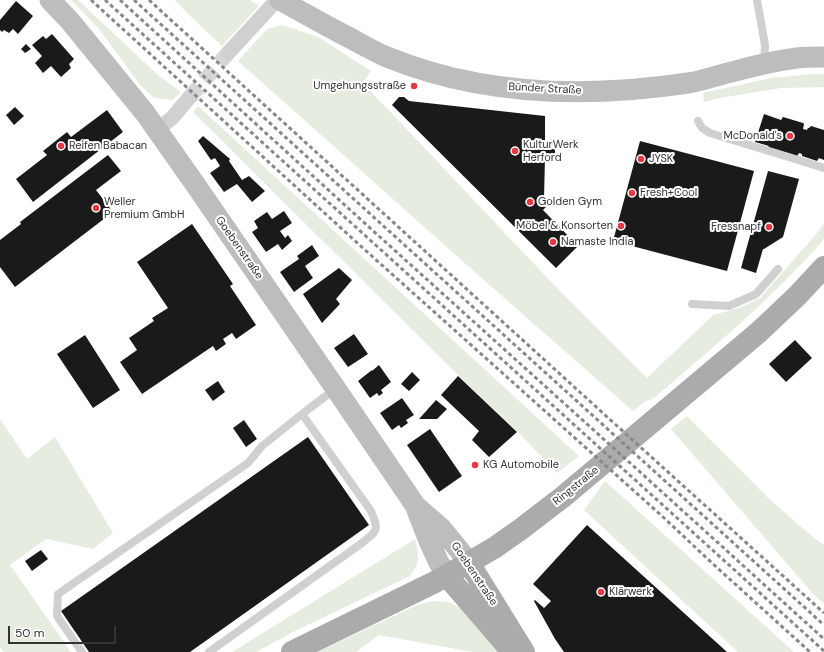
<!DOCTYPE html>
<meta charset="utf-8">
<style>
body{margin:0}
#map{position:relative;width:824px;height:652px;overflow:hidden;background:#fff;font-family:"DM Sans",sans-serif}
canvas{display:block}
.scale{position:absolute;left:8px;top:626px;width:108px;height:18px;box-sizing:border-box;border:2px solid #333;border-top:0;padding-left:5px;font-size:12px;line-height:14px;white-space:nowrap;color:#333;-webkit-text-stroke:3px #fff;paint-order:stroke}
</style>
<div id="map">
<canvas width="824" height="652"></canvas>
<div class="scale">50 m</div>
</div>
<script>
const c = document.querySelector('canvas').getContext('2d');
c.lineJoin = 'round';
function paint(path, color) { c.fillStyle = color; c.fill(path, 'evenodd'); }
function trace(path, color, width, dash) { c.strokeStyle = color; c.lineWidth = width; c.lineCap = dash ? 'butt' : 'round'; c.setLineDash(dash || []); c.stroke(path); }
function label(font, color, halo, rows, align = 'center') {
  c.font = font + ' "DM Sans",sans-serif'; c.lineWidth = 4; c.setLineDash([]); c.textBaseline = 'middle'; c.strokeStyle = halo; c.fillStyle = color; for (const [text, x, y, turn = 0] of rows) {
    c.save(); c.translate(x, y); c.rotate((+turn || 0) * Math.PI / 180); c.textAlign = isNaN(turn) ? turn : align; if (halo) c.strokeText(text, 0, 0); c.fillText(text, 0, 0); c.restore();
  }
}
const green = new Path2D(`
 M71 0H78L158 75 181 92 173 100 154 98 140 85 100 30Z
 M175 0H250L259 6 222 46 187 13Z
 M282 25 318 37 371 71 363 83 556 287 647 378 713 315 742 307 760 298 818 232 824 223V239C773 298 714 347 655 397L650 400 646 401 633 411 477 274 238 61 267 29Z
 M813 74H824V87L781 88 720 98 704 102 703 93 771 78Z
 M198 106 579 456 557 473 518 432 456 373 193 112Z
 M687 416 767 497 814 538 824 545V604L814 595 671 429Z
 M0 419 27 459 55 437 113 533 93 549 46 539 10 565 71 652H4L0 647Z
 M605 481 794 652H738L584 510Z
 M415 539C419 555 421 561 410 576L297 630 256 652H232Z
 M433 601 449 602 464 610 501 652H473L379 635 356 652H318L417 605Z`);
const building = new Path2D(`
 M16 1 33 16 18 34 13 29 9 33 4 30 2 32 0 30V20Z
 M52 34 74 59 69 64 71 68 61 77 51 66 43 73 35 63 42 56 32 45 43 36 46 39Z
 M26 44 31 49 25 53 21 49Z
 M399 97H404L409 101 545 116V149H555V157H545L544 199 542 200 547 206 543 210 578 246 556 268 392 105Z
 M15 107 24 116 14 125 6 115Z
 M107 110 123 132 33 202 16 179 47 155 43 151 67 132 71 137Z
 M764 114 781 120 783 117 803 123 804 124 803 129 807 130 808 128H809L811 126 824 130V160L819 158 817 161 802 156V154L799 153 798 155 797 156 768 147 769 146 755 142Z
 M203 136 230 159 229 161 242 180 249 176 265 191 252 202 237 184 224 192 210 173 220 166 215 158 211 160 198 141Z
 M640 141 754 171 727 271 613 241Z
 M108 155 121 171 96 190 113 212 15 287 0 267V240L21 224 20 222Z
 M768 171 799 179 783 237 764 249H763L756 273 741 268Z
 M284 211 292 223 280 231 285 238 288 235 292 241 282 250 278 244 266 252 252 232 258 228 254 221 267 212 272 219Z
 M192 224 233 284 230 286 256 325 236 339 232 333 223 339 226 344 216 351 213 346 142 394 120 362 137 350 129 338 154 321 152 318 168 308 137 262Z
 M312 245 319 256 305 266 313 278 294 292 280 272 299 259 297 256Z
 M339 268 352 280 336 299 340 304 322 323 303 294Z
 M354 334 368 354 348 367 334 348Z
 M85 335 120 390 93 408 57 354Z
 M795 340 812 358 786 382 769 364Z
 M379 365 391 382 381 390 383 393 379 396 377 393 370 398 358 381 372 370V371Z
 M412 372 420 380 409 391 401 384Z
 M458 376 517 432 489 457 472 440 479 431 441 395Z
 M218 381 225 392 213 401 205 390Z
 M402 398 414 415 406 420 408 423 401 428 399 425 392 430 380 413Z
 M436 400 447 409 437 419H419Z
 M244 420 257 439 246 447 233 428Z
 M430 429 462 476 439 492 407 445Z
 M308 437 369 525 190 652H89L61 611Z
 M587 525 727 652H564L555 639 534 601 535 600 544 608 551 601 533 584Z
 M41 550 48 559 32 571 25 561Z`);
const streetTunnel = new Path2D(`
 M189 98 229 52`);
const lane = new Path2D(`
 M757 0 765 45 764 63
 M698 121 702 128 710 133 824 168
 M692 304 729 306 756 294 778 269
 M82 652 57 616 58 594 248 463 262 446 302 414 335 389
 M209 652 362 543C378 530 379 531 371 511L302 414`);
const street = new Path2D(`
 M229 52 277 0
 M157 130 172 118 189 98`);
const secondary = new Path2D(`
 M50 0 70 21 145 113 195 184 336 389 415 505 429 541 439 563 447 576
 M280 0C304 13 328 27 352 39 363 45 375 52 387 57 482 96 588 98 688 83 703 81 717 75 732 72 753 66 775 61 797 58 806 57 815 57 824 57
 M418 508 441 528 460 551 469 563`);
const primary = new Path2D(`
 M469 563 524 652
 M447 576 509 648
 M292 652 435 582 494 548 521 529 564 496 759 332 797 296 824 267`);
const rail = new Path2D(`
 M91 0 364 249 662 516 712 563 810 652
 M105 0 824 651
 M120 0 370 228 629 462 824 639
 M134 0 824 625
 M149 0 616 425 824 613`);
const markers = [
 [414,86,4,"#e63946"],
 [790,136,4,"#e63946"],
 [61,146,4,"#e63946"],
 [515,151,4,"#e63946"],
 [641,159,4,"#e63946"],
 [632,193,4,"#e63946"],
 [530,202,4,"#e63946"],
 [96,208,4,"#e63946"],
 [621,226,4,"#e63946"],
 [769,227,4,"#e63946"],
 [553,242,4,"#e63946"],
 [475,465,4,"#e63946"],
 [601,592,4,"#e63946"]
];
const poiNames = [
 ["Umgehungsstraße",406,86,"right"],
 ["McDonald's",782,136,"right"],
 ["KulturWerk",523,145],
 ["Herford",523,158],
 ["Reifen Babacan",69,146],
 ["JYSK",649,159],
 ["Fresh+Cool",640,193],
 ["Weller",104,202],
 ["Premium GmbH",104,215],
 ["Golden Gym",538,202],
 ["Möbel & Konsorten",613,226,"right"],
 ["Fressnapf",761,227,"right"],
 ["Namaste India",561,242],
 ["KG Automobile",483,465],
 ["Klärwerk",609,592]
];
const streetNames = [
 ["Bünder Straße",545,89,3],
 ["Goebenstraße",239,248,55],
 ["Ringstraße",576,486,-39],
 ["Goebenstraße",474,574,56]
];
paint(green, '#e6ecdf');
paint(building, '#1a1a1a');
trace(streetTunnel, '#d6d6d6', 15, [15, 8]);
trace(lane, '#d0d0d0', 8);
trace(street, '#d0d0d0', 15);
trace(secondary, '#bdbdbd', 21);
trace(primary, '#ababab', 22);
trace(rail, '#888', 3, [4, 3]);
for (const [x, y, r, color] of markers) { const dot = new Path2D(); dot.arc(x, y, r, 0, 2 * Math.PI); c.fillStyle = color; c.fill(dot); trace(dot, '#fff', 1.5); }
label('11px', '#333', '#fff', poiNames, 'left');
label('11px', '#333', '#fff', streetNames);
</script>
